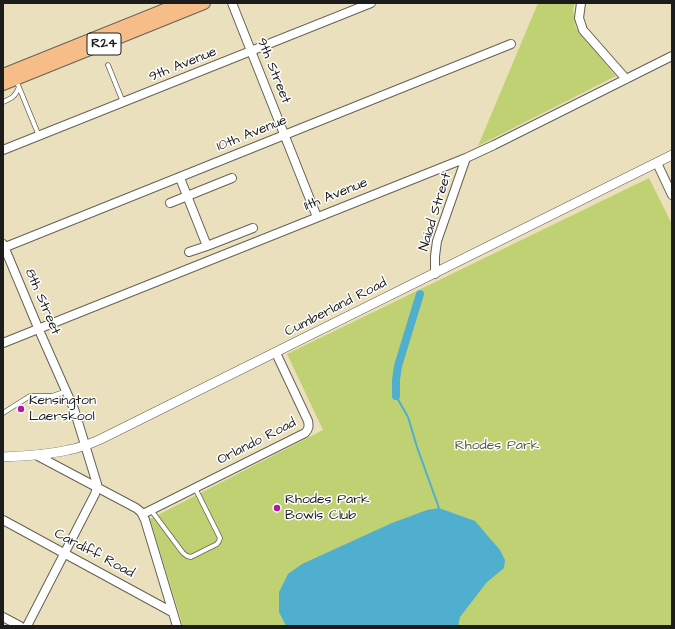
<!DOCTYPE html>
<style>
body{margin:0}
#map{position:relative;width:675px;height:629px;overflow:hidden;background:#ebe0be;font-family:"Architects Daughter",sans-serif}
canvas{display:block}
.frame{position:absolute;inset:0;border:4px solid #1c1c1c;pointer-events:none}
</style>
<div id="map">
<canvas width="675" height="629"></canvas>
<div class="frame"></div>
</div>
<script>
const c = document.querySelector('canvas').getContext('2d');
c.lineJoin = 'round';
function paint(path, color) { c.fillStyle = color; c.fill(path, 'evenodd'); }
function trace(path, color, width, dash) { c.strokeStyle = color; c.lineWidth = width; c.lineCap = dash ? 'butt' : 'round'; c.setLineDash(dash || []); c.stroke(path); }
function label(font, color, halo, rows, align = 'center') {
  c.font = font + ' "Architects Daughter",sans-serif'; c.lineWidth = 3; c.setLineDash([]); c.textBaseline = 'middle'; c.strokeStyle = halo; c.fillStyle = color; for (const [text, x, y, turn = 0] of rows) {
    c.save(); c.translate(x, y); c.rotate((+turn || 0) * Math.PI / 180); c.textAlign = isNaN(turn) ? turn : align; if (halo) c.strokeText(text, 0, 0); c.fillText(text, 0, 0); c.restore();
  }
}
const green = new Path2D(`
 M538 3H575L573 9 576 28 616 76 478 146Z
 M649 178 672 224V626H183L150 519 323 430 287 354Z`);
const water = new Path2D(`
 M439 508 475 521 500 550 505 560 504 568 487 582 460 617 458 626H286L279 612V592L288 574 302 564 392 523 427 510Z`);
const stream = new Path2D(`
 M396 396 408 417 417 447 439 508`);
const canal = new Path2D(`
 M396 396V380L398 366 420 294`);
const service = new Path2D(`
 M108 65 123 102
 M16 80 39 136
 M3 102C12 98 15 97 19 87
 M3 413 30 396H52L67 391
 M151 510 183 553 187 556 191 557 217 544 219 541 220 538 195 488`);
const minor = new Path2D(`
 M232 3 317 217
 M581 3 579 18 583 30 626 79
 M3 150 371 3
 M657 163 672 195
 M180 178 207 246 189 252
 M170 203 232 178
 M3 244 39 330 74 409 97 484V487L95 494 27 626
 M207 246 253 228
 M3 248 511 44
 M435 274V256L437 241 466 158
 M3 343 466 158 494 145 672 56
 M36 455 136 508 141 512 145 520 177 626
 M143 514 305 433C309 429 309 426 308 421L276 353
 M3 520 172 612
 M3 617 20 626`);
const tertiary = new Path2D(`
 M3 457C25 456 47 455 68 450 80 448 90 444 101 439L672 155`);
const primary = new Path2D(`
 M3 75 182 3
 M3 84 204 3`);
const markers = [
 [21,409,4,"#b5179e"],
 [277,508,4,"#b5179e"]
];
const shields = [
 [104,44,34]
];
const shieldNames = [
 ["R24",104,44]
];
const streetNames = [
 ["9th Avenue",183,65,-22],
 ["9th Street",273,71,68],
 ["10th Avenue",252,134,-22],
 ["11th Avenue",336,195,-22],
 ["Naiad Street",436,212,-73],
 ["8th Street",42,302,67],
 ["Cumberland Road",336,308,-27],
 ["Orlando Road",257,442,-27],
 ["Cardiff Road",94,554,28]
];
const poiNames = [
 ["Kensington",29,401],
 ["Laerskool",29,417],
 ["Rhodes Park",285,500],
 ["Bowls Club",285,516]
];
const parkNames = [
 ["Rhodes Park",497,446]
];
paint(green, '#c0d173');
paint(water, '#50aecf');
trace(stream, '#50aecf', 2);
trace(canal, '#50aecf', 8);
trace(service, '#646155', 5.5);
trace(minor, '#646155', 10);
trace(tertiary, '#646155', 10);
trace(primary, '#646155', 14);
trace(service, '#fff', 4);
trace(minor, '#fff', 8);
trace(tertiary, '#fff', 9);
trace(primary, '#f7bd88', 12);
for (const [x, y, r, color] of markers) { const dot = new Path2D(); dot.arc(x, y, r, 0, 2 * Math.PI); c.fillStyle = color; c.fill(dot); trace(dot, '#fff', 1.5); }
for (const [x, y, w] of shields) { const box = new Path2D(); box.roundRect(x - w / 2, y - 11, w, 22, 3); c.fillStyle = '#fff'; c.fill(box); trace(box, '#1c1c1c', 1); }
label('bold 13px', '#1c1c1c', null, shieldNames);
label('14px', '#1c1c1c', '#fff', streetNames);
label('14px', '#1c1c1c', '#fff', poiNames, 'left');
label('14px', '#555b3a', '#fff', parkNames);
</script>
